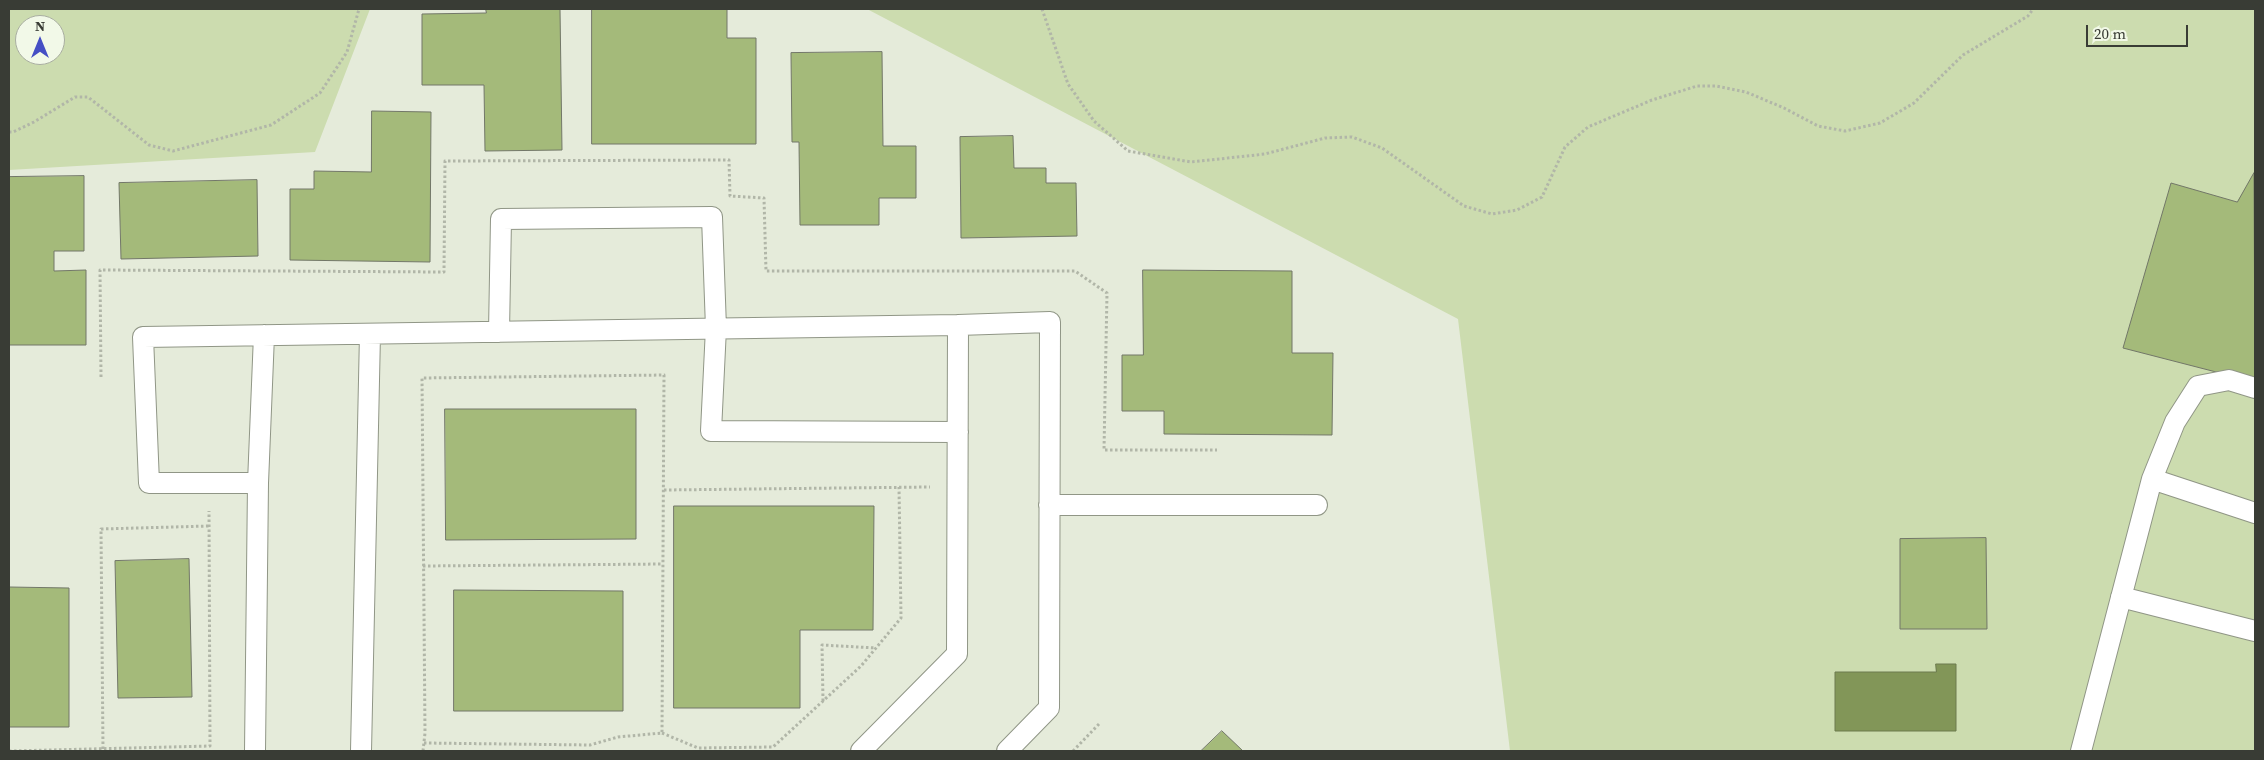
<!DOCTYPE html>
<style>
body{margin:0}
#map{position:relative;width:2264px;height:760px;overflow:hidden;background:#e5ebda;font-family:"Source Serif 4",serif}
canvas{display:block}
.frame{position:absolute;inset:0;border:10px solid #393c35;pointer-events:none}
.north{position:absolute;left:15px;top:15px;width:50px;height:50px;box-sizing:border-box;background:#f2f9e8;border:1px solid #a8ada0;border-radius:50%;rotate:0deg;font-size:14px;font-weight:700;line-height:20px;text-align:center;color:#393c35}
.north::after{content:'';display:block;margin:auto;width:18px;height:22px;background:#454fc4;clip-path:polygon(50% 0,100% 100%,50% 72%,0 100%)}
.scale{position:absolute;left:2086px;top:25px;width:102px;height:22px;box-sizing:border-box;border:2px solid #393c35;border-top:0;padding-left:6px;font-size:15px;line-height:18px;white-space:nowrap;color:#393c35;-webkit-text-stroke:4px #f2f9e8;paint-order:stroke}
</style>
<div id="map">
<canvas width="2264" height="760"></canvas>
<div class="frame"></div>
<div class="north">N</div>
<div class="scale">20 m</div>
</div>
<script>
const c = document.querySelector('canvas').getContext('2d');
c.lineJoin = 'round';
function paint(path, color) { c.fillStyle = color; c.fill(path, 'evenodd'); }
function trace(path, color, width, dash) { c.strokeStyle = color; c.lineWidth = width; c.lineCap = dash ? 'butt' : 'round'; c.setLineDash(dash || []); c.stroke(path); }
const green = new Path2D(`
 M9 9H370L315 152 9 170ZM25 25H55V55H25Z
 M867 9H2255V751H1510L1458 319Z`);
const water = new Path2D(`
 M1936 664H1956V731H1835V672H1936Z`);
const building = new Path2D(`
 M486 9H560L562 150 485 151 484 85H422V14L486 13Z
 M592 9H727V38H756V144H592Z
 M882 52 883 146H916V198H879V225H800L799 142H792L791 53Z
 M372 111 431 112 430 262 290 260V189H314V171L371 172Z
 M1013 136 1014 168H1046V183H1076L1077 236 961 238 960 137Z
 M2254 173 2255 382 2123 348 2171 183 2237 202Z
 M84 176V251H54V271L86 270V345H9V177Z
 M257 180 258 256 121 259 119 183Z
 M1143 270 1292 271V353H1333L1332 435 1164 434V411H1122V355H1143Z
 M445 409H636V539L446 540Z
 M674 506H874L873 630H800V708H674Z
 M1986 538 1987 629H1900V539Z
 M189 559 192 697 118 698 115 561Z
 M9 587 69 588V727H9Z
 M454 590 623 591V711H454Z
 M1222 731 1243 751H1201Z`);
const path = new Path2D(`
 M1042 9 1068 84 1094 121 1128 151 1191 162 1265 154 1325 138 1352 137 1382 148 1464 206 1492 214 1517 210 1542 197 1565 147 1588 127 1652 100 1697 86H1716L1746 92 1784 108 1818 126 1845 131 1880 123 1914 103 1963 55 2028 16 2033 9
 M9 132H13L34 122 75 97H88L149 145 173 151 271 125 320 93 347 52 359 9
 M101 377 100 270 444 272 445 161 729 160 730 196 764 198 766 271H1075L1107 293 1104 450H1217
 M664 490 930 487
 M423 566 663 564
 M823 701 822 645 876 648
 M662 733 698 748 773 747 861 666 901 618 899 487
 M103 749 101 529 209 526
 M9 751 210 746 209 511
 M423 751 425 733 422 378 664 375 662 733 618 737 590 745 424 743
 M1073 751 1099 724`);
const service = new Path2D(`
 M958 325 1050 322 1049 708 1007 751
 M499 332 501 219 712 217 716 328 711 431 958 432
 M2152 479 2175 422 2198 386 2229 380 2255 388
 M258 483 264 335
 M1049 505H1317
 M2121 597 2255 631
 M255 751 258 483H149L143 337 958 325 957 654 861 751
 M361 751 370 334
 M2081 751 2152 479 2255 513`);
paint(green, '#ccdcaf');
paint(water, '#829658');
trace(water, '#6c7b4e', 1);
paint(building, '#a4ba7a');
trace(building, '#727768', 1);
trace(service, '#909686', 22);
trace(path, '#b1b6a8', 3, [2.5, 2.5]);
trace(service, '#fff', 20);
</script>
